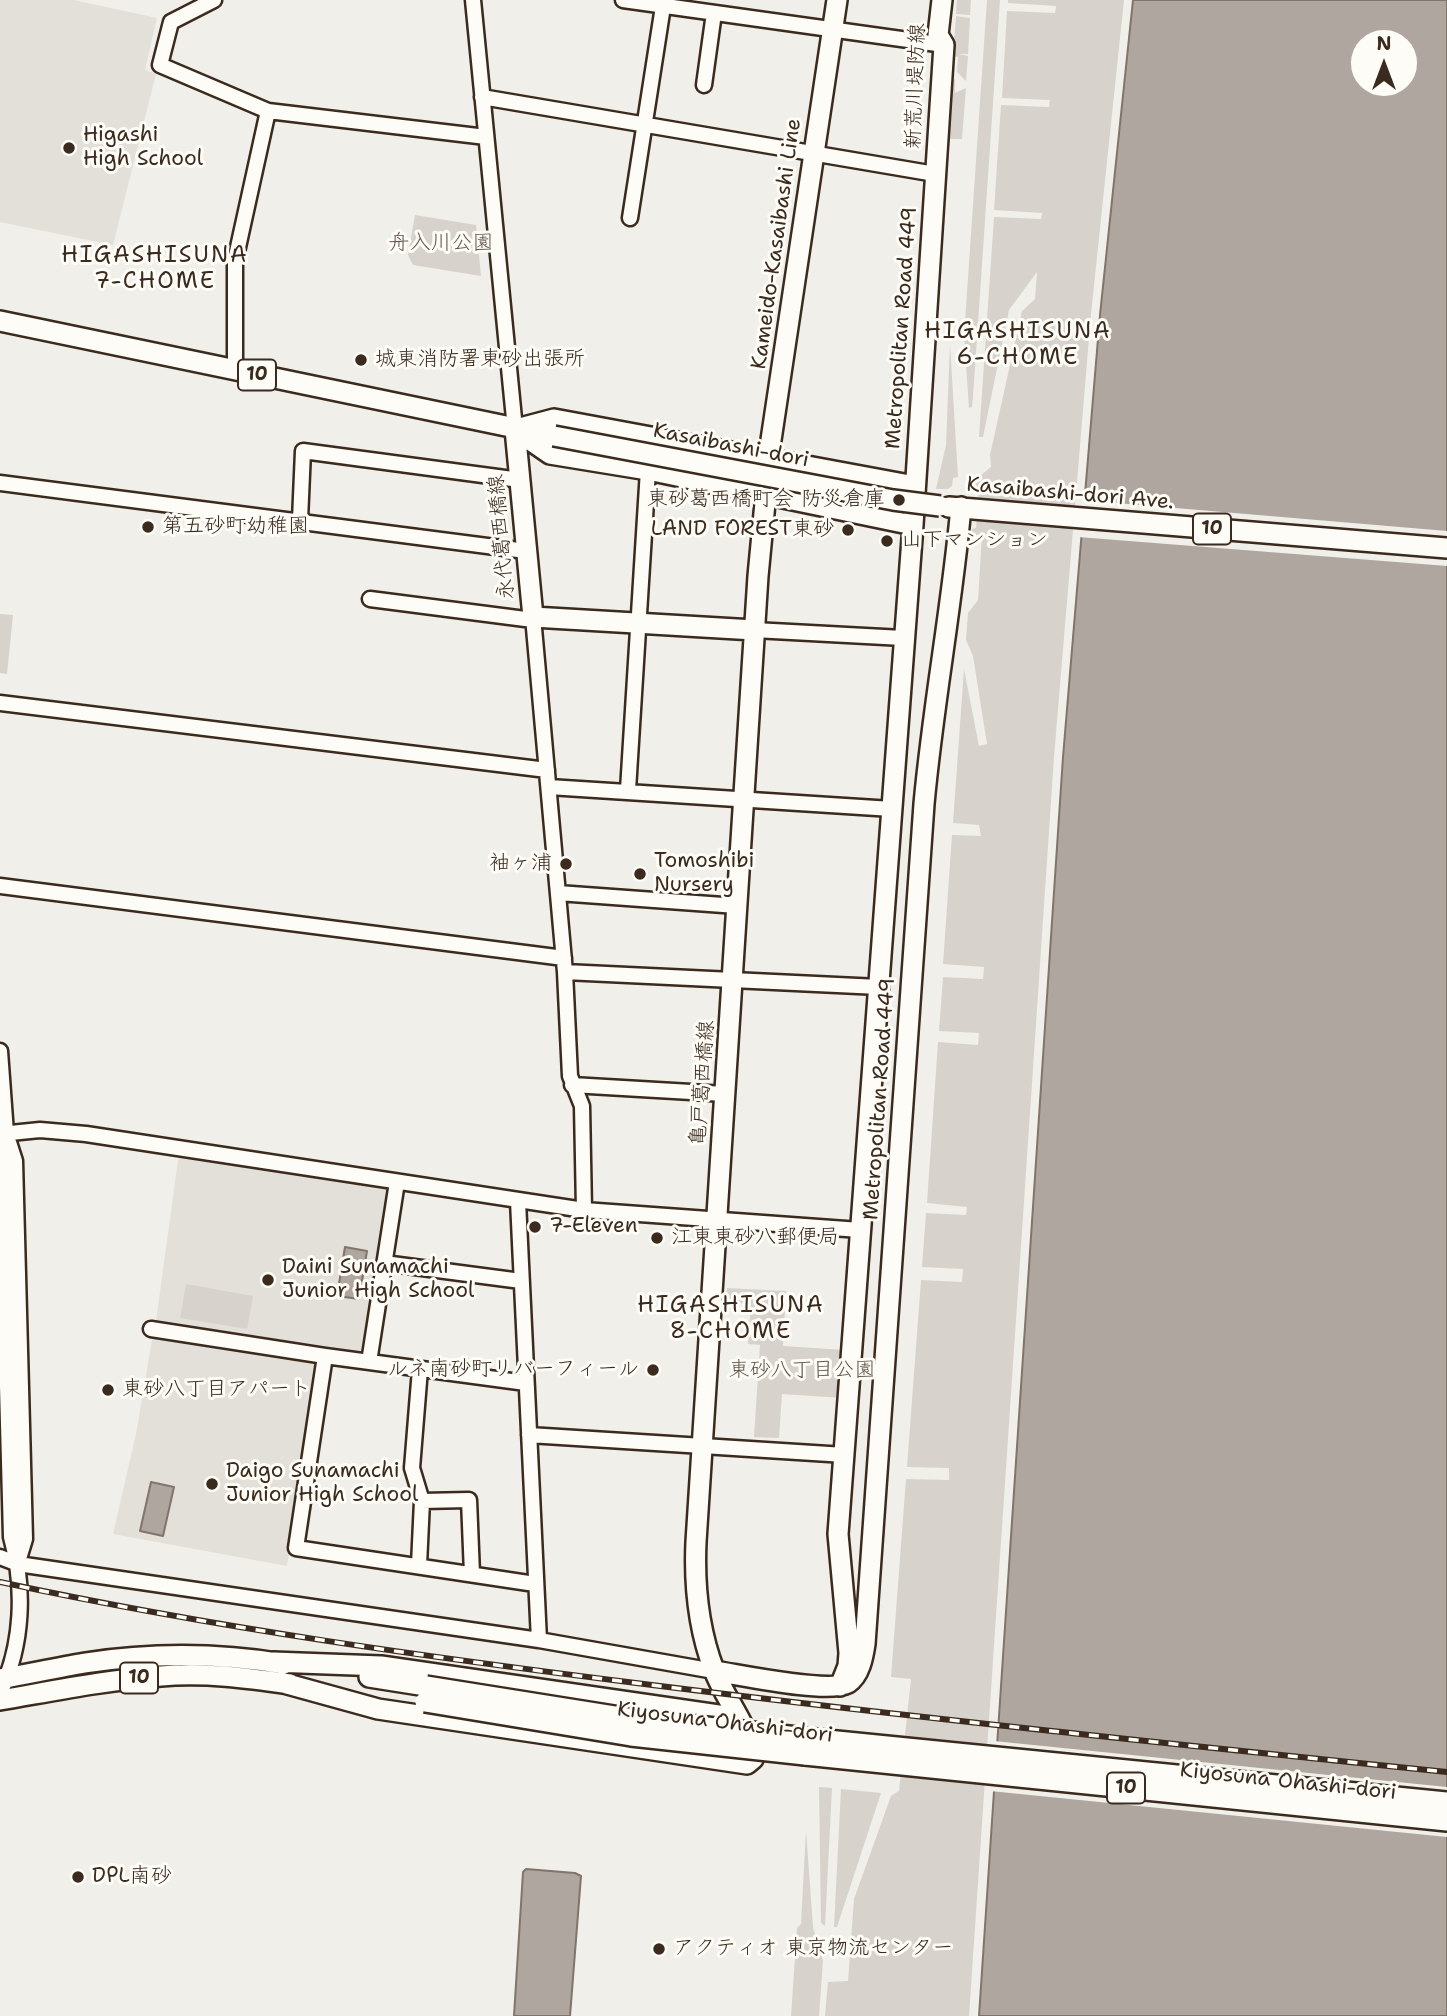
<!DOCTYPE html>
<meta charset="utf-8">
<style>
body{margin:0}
#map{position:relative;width:1447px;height:2016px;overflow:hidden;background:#f1efea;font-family:"Shantell Sans",sans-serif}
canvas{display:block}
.north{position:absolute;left:1349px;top:28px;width:70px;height:70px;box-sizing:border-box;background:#fdfcf7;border:2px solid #afa8a0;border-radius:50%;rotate:0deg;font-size:19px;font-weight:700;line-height:28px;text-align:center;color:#3b2a1e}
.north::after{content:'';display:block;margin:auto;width:24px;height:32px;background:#3b2a1e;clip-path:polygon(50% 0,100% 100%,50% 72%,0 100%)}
</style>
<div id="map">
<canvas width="1447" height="2016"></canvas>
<div class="north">N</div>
</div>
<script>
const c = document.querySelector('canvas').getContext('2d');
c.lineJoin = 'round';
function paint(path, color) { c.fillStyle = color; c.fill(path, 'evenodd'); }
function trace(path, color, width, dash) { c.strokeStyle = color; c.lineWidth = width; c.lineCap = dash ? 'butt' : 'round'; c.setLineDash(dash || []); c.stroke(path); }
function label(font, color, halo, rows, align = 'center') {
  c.font = font + ' "Shantell Sans","Klee One",sans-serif'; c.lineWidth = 6; c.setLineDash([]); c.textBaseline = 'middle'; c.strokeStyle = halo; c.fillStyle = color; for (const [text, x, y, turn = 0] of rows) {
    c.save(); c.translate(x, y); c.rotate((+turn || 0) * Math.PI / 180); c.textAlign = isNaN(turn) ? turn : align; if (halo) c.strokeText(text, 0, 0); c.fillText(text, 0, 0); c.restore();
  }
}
const built = new Path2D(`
 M0 0H74L157 18 145 70 156 74 113 245 0 222Z
 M182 1156 389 1188 363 1358 159 1325 156 1321 178 1160Z
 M158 1335 319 1361 287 1566 113 1534 136 1434 152 1340Z`);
const green = new Path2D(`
 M957 0H971L970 15 956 14Z
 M987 0H1000L974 382 972 407 969 408 964 336Z
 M1008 0H1124L1091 314 1054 757 969 2016H825L828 1982 848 1981 854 1899 891 1796 899 1791 911 1679 891 1677 906 1479 949 1480V1468L907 1467 921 1280 962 1282 963 1269 922 1267 926 1213 966 1215 967 1207 927 1203 938 1042 978 1045 979 1033 939 1031 943 977 983 979 984 967 943 964 952 835 981 836 979 825 953 823 964 669 979 746 987 744 973 656 966 640 968 613 978 600 982 535H972V529L976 528 979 490H975L976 479 991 467 990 455 1022 311 1035 299 1037 272 1009 310 983 437H979L994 217 1041 219 1042 213 994 210 1001 105 1049 107 1050 100 1002 98 1007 11 1055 13 1056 6 1008 3Z
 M956 16 970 18 968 54H958L968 56 966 81 957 72 958 57 953 56Z
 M951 76 955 80V93L966 88 962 139H950L945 175Z
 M415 215 476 225 481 276 413 265 408 255Z
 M950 344 958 477 953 478 952 486 948 489H936L946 445Z
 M0 614 13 615 7 674 0 673Z
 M186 1284 253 1296 247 1329 180 1318Z
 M727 1288 786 1291 783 1346 846 1350 843 1398 782 1394 779 1438 754 1437 760 1345 748 1344 751 1304 726 1302Z
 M819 1787 832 1788 825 1926 821 1923Z
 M841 1789 881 1793 837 1927H834Z
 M806 1830 813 1927 823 1961 819 2016H791L797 1928 801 1924Z`);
const water = new Path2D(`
 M1133 0H1447V2016H979L1063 757 1100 315ZM1363 42H1405V84H1363Z
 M345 1247 367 1251 359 1299 337 1296Z
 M151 1482 174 1487 163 1536 140 1531Z
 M526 1869 575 1873 581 1876 570 2016H514L523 1872Z`);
const pier = new Path2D(`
 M1081 500 1447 531V566L1078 537Z
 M994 1741 1447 1787V1837L990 1791Z`);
const minor = new Path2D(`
 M214 0 171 22 160 65 268 111 486 137
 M473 0 515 429
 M623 0 944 45
 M704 85 714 13
 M482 97 935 174
 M630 218 664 0
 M235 370V261L268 111
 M0 483 526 551
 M300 520 303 451 520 480
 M370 599 533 620
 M533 617 565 972 570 1076 582 1106 584 1210
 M754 630 903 638
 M0 703 547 770
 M549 787 892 809
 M628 790 648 470
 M0 886 564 958
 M558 893 737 906
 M565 972 879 987
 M0 1051 6 1133 15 1161 25 1539 18 1562
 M572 1085 725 1094
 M0 1134 40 1130 86 1134 584 1210 860 1230
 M518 1201 539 1640
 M384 1263 521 1281
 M151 1329 325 1356 526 1383
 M325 1356 296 1548 535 1584
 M369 1362 397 1182
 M529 1435 845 1455
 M422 1501 469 1500 472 1574
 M0 1557 18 1564 539 1640 714 1671
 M419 1565 422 1501 412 1468 420 1369
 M0 1693C23 1645 25 1587 11 1537L1 1160 6 1133`);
const major = new Path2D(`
 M0 321 554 436
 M520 428 554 419 915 486
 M515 429 533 617 754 630
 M521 434 550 454 648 470 913 525
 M949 507 1447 548
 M273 1662 381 1666 739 1718
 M714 1671C741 1675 828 1694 848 1683 860 1675 863 1657 865 1644L924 804C933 705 952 607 961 507
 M369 1677 426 1686
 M0 1679C28 1674 56 1668 85 1663 150 1653 218 1653 284 1664
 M280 1682 378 1709 747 1764 753 1759C750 1726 725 1700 714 1670 698 1628 694 1586 696 1542L758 576 771 440 837 0
 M840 1686 848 1666 849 1653 838 1534 913 525 944 45 938 35 942 0
 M0 1700C53 1691 107 1680 161 1676 204 1672 248 1678 290 1684
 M807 1738 1447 1802
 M805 1755 1447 1821`);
const rail = new Path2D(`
 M0 1582C215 1628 434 1658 652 1685 917 1718 1182 1745 1447 1772`);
const majorBridge = new Path2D(`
 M554 436 893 500 940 506
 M426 1686 633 1719 807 1738
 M425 1702 631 1736 805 1755`);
const markers = [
 [69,148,7,"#3b2a1e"],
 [361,360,7,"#3b2a1e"],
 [899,500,7,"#3b2a1e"],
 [148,527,7,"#3b2a1e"],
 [848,530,7,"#3b2a1e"],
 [887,541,7,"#3b2a1e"],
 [566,864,7,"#3b2a1e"],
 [640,874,7,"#3b2a1e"],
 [535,1227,7,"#3b2a1e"],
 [657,1238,7,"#3b2a1e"],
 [268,1280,7,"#3b2a1e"],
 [653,1370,7,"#3b2a1e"],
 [108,1390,7,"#3b2a1e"],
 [212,1484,7,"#3b2a1e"],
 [78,1877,7,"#3b2a1e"],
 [659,1949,7,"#3b2a1e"]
];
const shields = [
 [257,375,38],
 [1212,529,38],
 [139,1678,38],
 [1126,1788,38]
];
const shieldNames = [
 ["10",257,375],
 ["10",1212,529],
 ["10",139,1678],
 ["10",1126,1788]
];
const streetNames = [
 ["新荒川堤防線",916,86,-88],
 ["Kameido-Kasaibashi Line",777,244,-82],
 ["Metropolitan Road 449",902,328,-86],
 ["Kasaibashi-dori",731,446,11],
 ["Kasaibashi-dori Ave.",1070,494,5],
 ["永代葛西橋線",502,537,-95],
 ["亀戸葛西橋線",703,1083,-86],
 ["Metropolitan Road 449",880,1099,-86],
 ["Kiyosuna Ohashi-dori",725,1723,7],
 ["Kiyosuna Ohashi-dori",1288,1782,6]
];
const poiNames = [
 ["Higashi",83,136],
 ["High School",83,160],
 ["城東消防署東砂出張所",375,360],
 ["東砂葛西橋町会 防災倉庫",885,500,"right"],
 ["第五砂町幼稚園",162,527],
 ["LAND FOREST東砂",834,530,"right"],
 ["山下マンション",901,541],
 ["Tomoshibi",654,862],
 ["Nursery",654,886],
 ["袖ヶ浦",552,864,"right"],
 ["7-Eleven",549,1227],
 ["江東東砂八郵便局",671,1238],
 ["Daini Sunamachi",282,1268],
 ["Junior High School",282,1292],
 ["ルネ南砂町リバーフィール",639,1370,"right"],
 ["東砂八丁目アパート",122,1390],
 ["Daigo Sunamachi",226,1472],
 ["Junior High School",226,1496],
 ["DPL南砂",92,1877],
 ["アクティオ 東京物流センター",673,1949]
];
const parkNames = [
 ["舟入川公園",441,244],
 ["東砂八丁目公園",802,1371]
];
const neighbourhoodNames = [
 ["HIGASHISUNA",155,256],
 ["7-CHOME",155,282],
 ["HIGASHISUNA",1018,332],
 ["6-CHOME",1018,358],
 ["HIGASHISUNA",731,1306],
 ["8-CHOME",731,1332]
];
paint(built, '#e3e0da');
paint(green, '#d7d2cc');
paint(water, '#aea69f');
trace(water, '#80746b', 2);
paint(pier, '#f1efea');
trace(minor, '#3b2a1e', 19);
trace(major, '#3b2a1e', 24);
trace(minor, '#fdfcf7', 14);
trace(major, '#fdfcf7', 19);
trace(rail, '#3b2a1e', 6);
trace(rail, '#fdfcf7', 3.5, [10]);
trace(majorBridge, '#3b2a1e', 24, []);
trace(majorBridge, '#fdfcf7', 19);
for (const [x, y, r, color] of markers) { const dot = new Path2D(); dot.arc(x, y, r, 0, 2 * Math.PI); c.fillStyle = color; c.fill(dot); trace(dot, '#fdfcf7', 2.5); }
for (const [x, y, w] of shields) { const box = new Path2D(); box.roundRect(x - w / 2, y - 15.5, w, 31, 5); c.fillStyle = '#fdfcf7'; c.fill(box); trace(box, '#3b2a1e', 2); }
label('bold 19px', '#3b2a1e', null, shieldNames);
label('21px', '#3b2a1e', '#fdfcf7', streetNames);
label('21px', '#3b2a1e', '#fdfcf7', poiNames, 'left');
label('21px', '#62544a', '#fdfcf7', parkNames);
c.letterSpacing = '2px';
label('23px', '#3b2a1e', '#fdfcf7', neighbourhoodNames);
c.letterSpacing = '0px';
</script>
